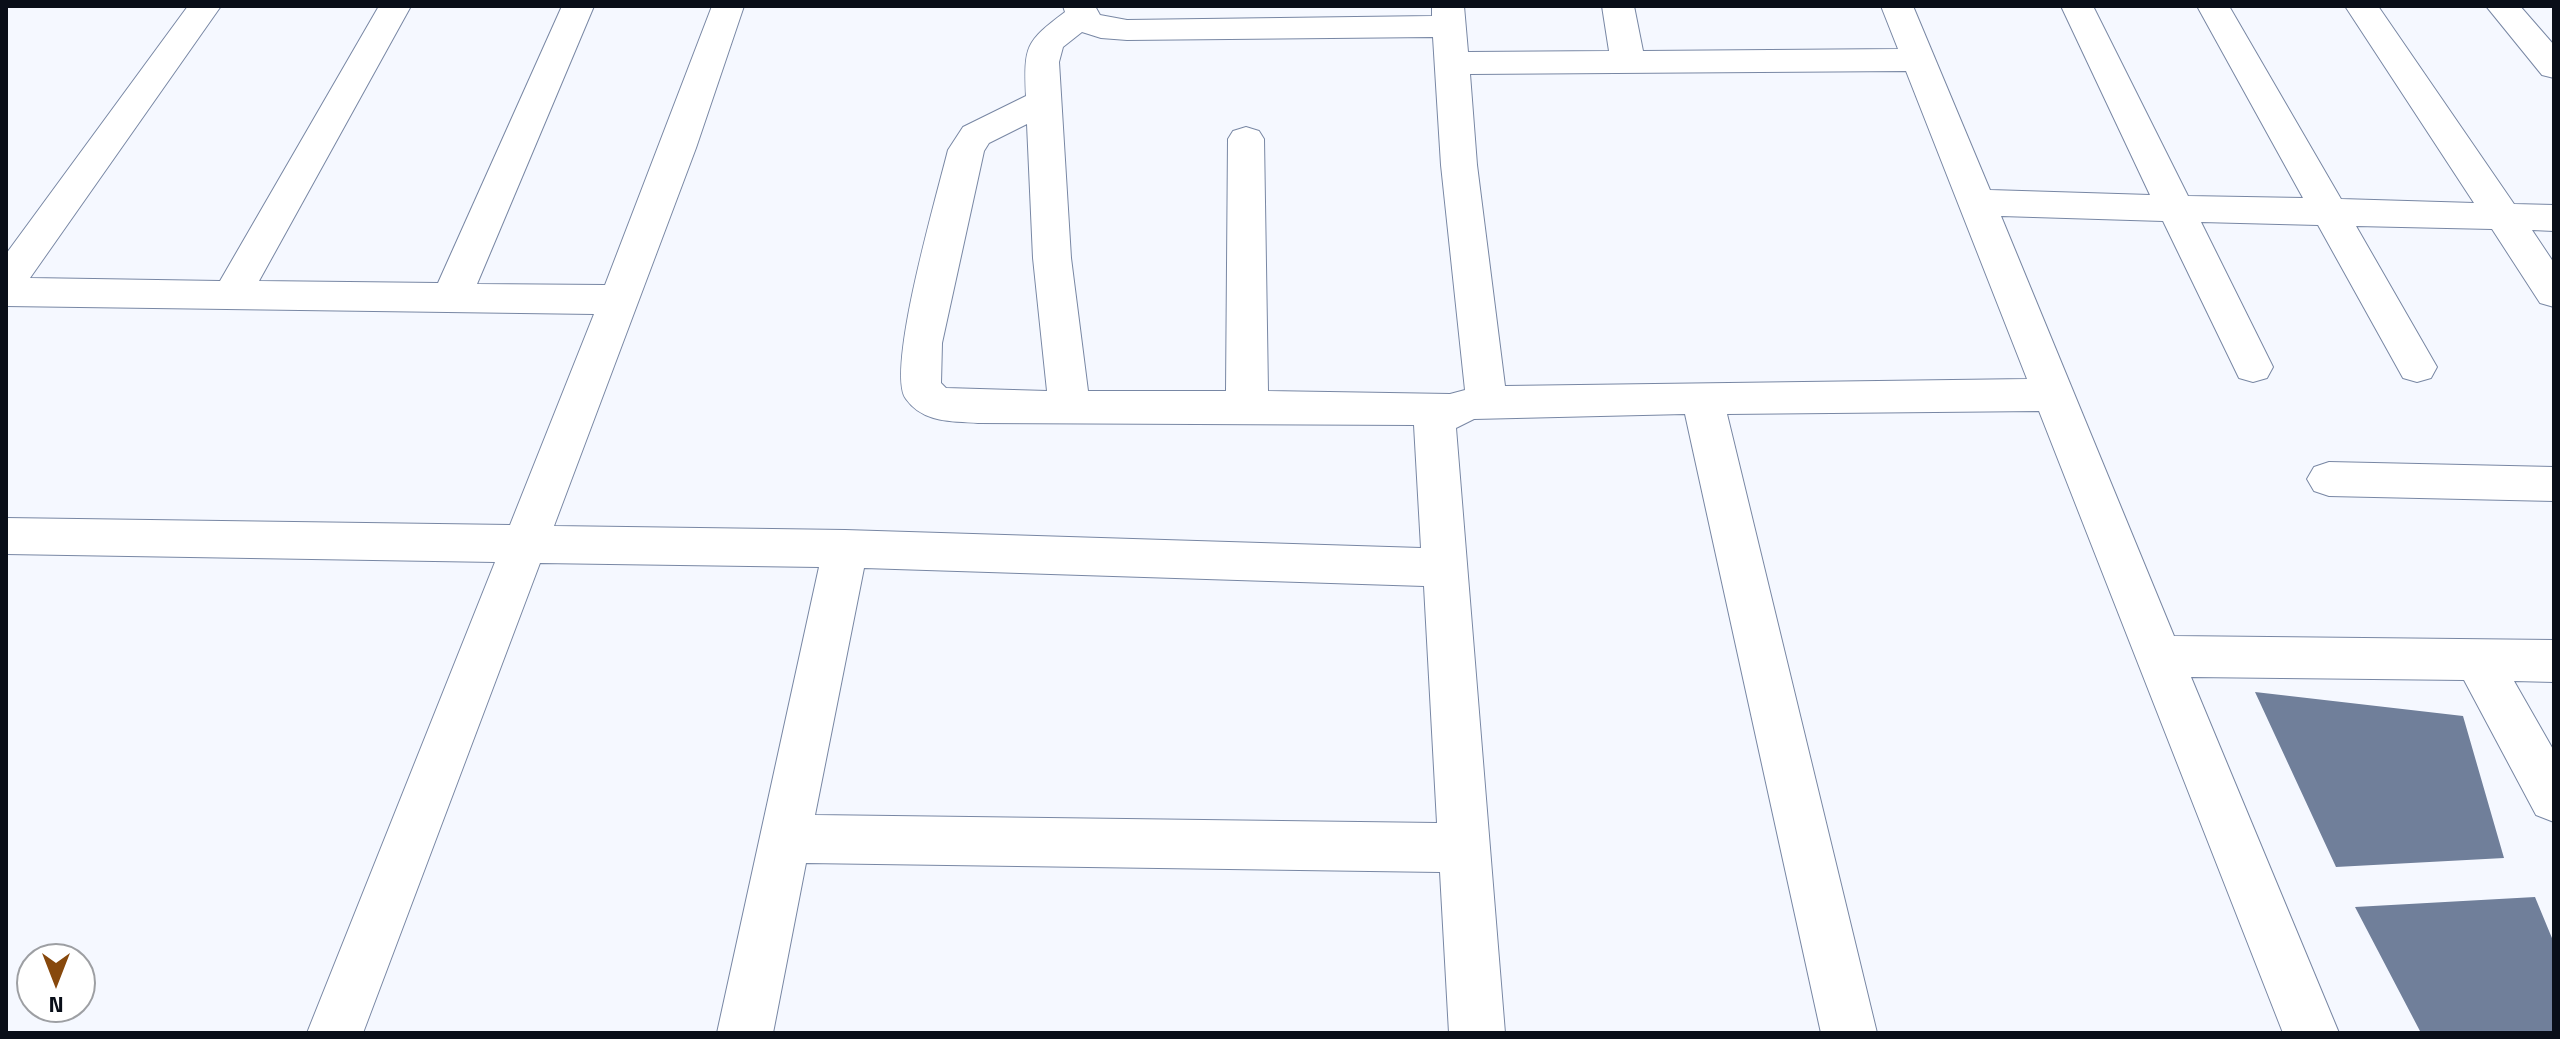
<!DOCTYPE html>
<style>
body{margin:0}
#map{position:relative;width:2560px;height:1039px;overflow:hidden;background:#f5f8ff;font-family:"Titillium Web",sans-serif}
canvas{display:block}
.frame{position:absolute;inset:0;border:8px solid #090e18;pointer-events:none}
.north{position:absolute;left:16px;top:943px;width:80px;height:80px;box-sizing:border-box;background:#fff;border:2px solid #9d9fa3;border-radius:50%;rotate:180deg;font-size:22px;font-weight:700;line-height:32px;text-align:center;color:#090e18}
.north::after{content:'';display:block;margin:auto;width:28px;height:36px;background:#87480c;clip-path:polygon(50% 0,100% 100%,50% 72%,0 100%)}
</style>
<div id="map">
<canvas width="2560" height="1039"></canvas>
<div class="frame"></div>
<div class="north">N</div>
</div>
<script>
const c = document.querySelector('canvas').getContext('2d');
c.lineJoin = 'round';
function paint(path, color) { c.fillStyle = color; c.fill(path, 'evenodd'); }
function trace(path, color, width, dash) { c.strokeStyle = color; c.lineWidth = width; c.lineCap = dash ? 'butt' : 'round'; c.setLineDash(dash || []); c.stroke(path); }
const building = new Path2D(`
 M2255 692 2463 716 2504 858 2336 867Z
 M2535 897 2554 943V1033H2421L2355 907Z`);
const minor = new Path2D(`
 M188 6H221L30 278 220 281 379 6H411L259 281 438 283 562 6H594L477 284 605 285 712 6H744L696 148 554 526 845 530 1421 548 1414 425 978 423C951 421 923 423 906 399 885 372 938 191 948 150L963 127 1026 96C1024 46 1025 42 1065 12L1063 6H1095L1100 15 1127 20 1432 16V6H1464L1468 52 1609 51 1602 6H1634L1643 51 1898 49 1881 6H1913L1990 190 2150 195 2061 6H2093L2188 196 2303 198 2197 6H2229L2341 199 2474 203 2345 6H2378L2514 204 2554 205V231L2532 230 2554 263V307L2540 303 2492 229 2356 226 2437 367 2431 378 2417 382 2403 378 2318 225 2201 222 2273 367 2267 378 2253 382 2239 378 2163 221 2001 216 2174 636 2554 640V682L2514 681 2554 751V822L2536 815 2464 680 2191 677 2339 1033H2283L2039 411 1727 414 1877 1033H1821L1685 414 1474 419 1456 428 1505 1033H1449L1440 872 806 863 773 1033H717L819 567 540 563 363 1033H307L495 562 6 554V518L510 525 594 314 6 306V254ZM1082 32 1101 38 1127 40 1433 37 1441 165 1465 390 1450 394 1268 391 1264 139 1259 131 1246 127 1233 131 1228 139 1226 391H1088L1071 258 1059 62 1063 47ZM1906 71 2027 379 1505 386 1477 165 1470 74ZM1027 124 1033 258 1047 391 946 388 941 383 942 343 984 151 989 143ZM864 568 1424 586 1437 823 815 815Z
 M2486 6H2520L2554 45V78L2542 75Z
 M2329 462 2554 467V501L2329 496 2314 491 2307 479 2314 467Z`);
paint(building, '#707f9a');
trace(minor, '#7887a4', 2);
paint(minor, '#fff');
</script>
